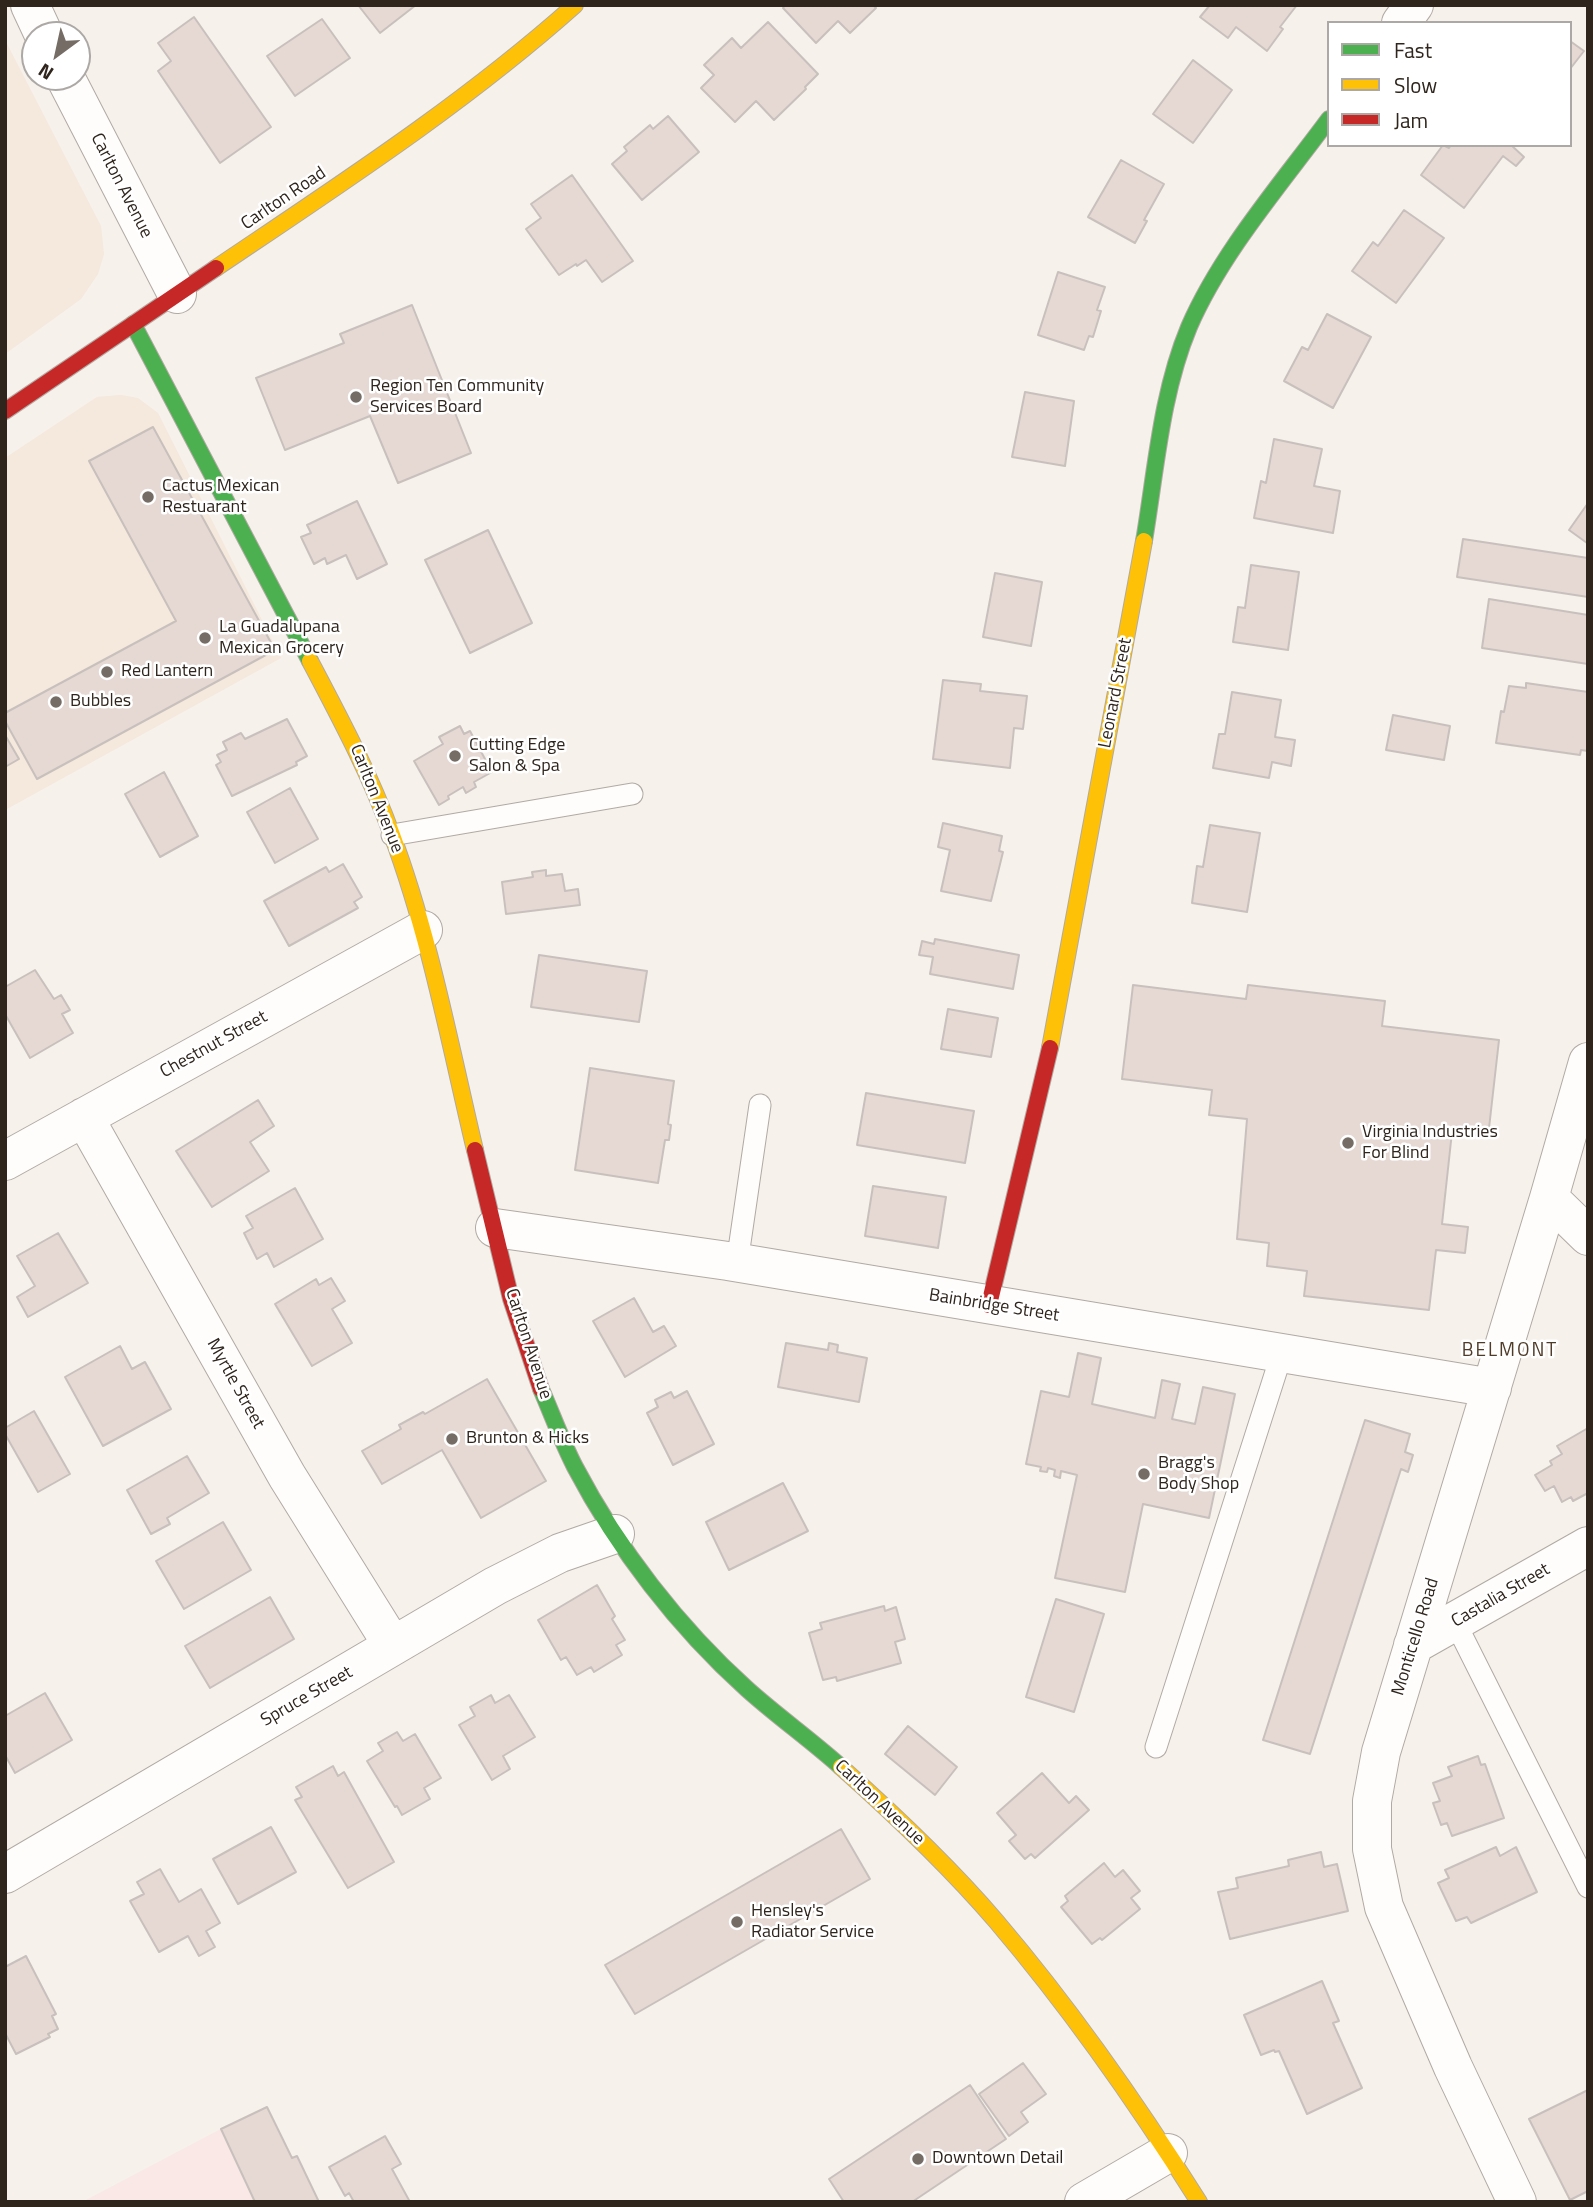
<!DOCTYPE html>
<style>
body{margin:0}
#map{position:relative;width:1593px;height:2207px;overflow:hidden;background:#f6f1eb;font-family:"Titillium Web",sans-serif}
canvas{display:block}
.frame{position:absolute;inset:0;border:7px solid #2f251d;pointer-events:none}
.legend{position:absolute;left:1327px;top:21px;width:245px;height:126px;box-sizing:border-box;background:#fff;border:2px solid #aca8a5;margin:0;padding:9px 12px;list-style:none;font-size:21px;color:#2f251d}
.legend li{display:flex;align-items:center;gap:14px;height:35px}
.legend b{width:35px;border:2px solid #aca8a5}
.north{position:absolute;left:21px;top:21px;width:70px;height:70px;box-sizing:border-box;background:#fff;border:2px solid #aca8a5;border-radius:50%;rotate:213deg;font-size:19px;font-weight:700;line-height:28px;text-align:center;color:#2f251d}
.north::after{content:'';display:block;margin:auto;width:24px;height:32px;background:#756c65;clip-path:polygon(50% 0,100% 100%,50% 72%,0 100%)}
</style>
<div id="map">
<canvas width="1593" height="2207"></canvas>
<div class="frame"></div>
<ul class="legend">
<li><b style="height:9px;background:#4caf50"></b>Fast</li>
<li><b style="height:9px;background:#ffc107"></b>Slow</li>
<li><b style="height:9px;background:#c62828"></b>Jam</li>
</ul>
<div class="north">N</div>
</div>
<script>
const c = document.querySelector('canvas').getContext('2d');
c.lineJoin = 'round';
function paint(path, color) { c.fillStyle = color; c.fill(path, 'evenodd'); }
function trace(path, color, width, dash) { c.strokeStyle = color; c.lineWidth = width; c.lineCap = dash ? 'butt' : 'round'; c.setLineDash(dash || []); c.stroke(path); }
function label(font, color, halo, rows, align = 'center') {
  c.font = font + ' "Titillium Web",sans-serif'; c.lineWidth = 5; c.setLineDash([]); c.textBaseline = 'middle'; c.strokeStyle = halo; c.fillStyle = color; for (const [text, x, y, turn = 0] of rows) {
    c.save(); c.translate(x, y); c.rotate((+turn || 0) * Math.PI / 180); c.textAlign = isNaN(turn) ? turn : align; if (halo) c.strokeText(text, 0, 0); c.fillText(text, 0, 0); c.restore();
  }
}
const built = new Path2D(`
 M5 40 101 226 104 254 98 274 81 299 5 354Z
 M121 395 138 398 158 413 281 658 5 810V458L97 397Z`);
const industrial = new Path2D(`
 M221 2129 255 2202H85L88 2199Z`);
const building = new Path2D(`
 M358 5H416L380 33Z
 M785 5H873L876 8 850 33 838 21 816 43 783 8Z
 M1210 5H1297L1280 27 1283 29 1267 51 1236 27 1228 38 1200 17Z
 M194 17 271 127 220 163 158 71 171 61 158 43Z
 M322 19 350 58 295 96 267 56Z
 M768 22 818 74 805 87 806 89 774 120 756 101 735 122 701 88 714 75 704 65 732 38 741 48Z
 M1570 41 1584 51 1570 69Z
 M1193 60 1232 90 1193 143 1153 114Z
 M668 116 699 152 642 200 612 164 627 151 624 147 650 125 653 129Z
 M1443 145 1449 148 1451 145H1511L1524 157 1516 166 1503 156 1464 208 1421 175Z
 M1121 160 1164 184 1144 220 1147 221 1135 243 1088 217Z
 M572 175 633 261 602 282 586 260 577 266 576 264 559 275 526 229 541 218 531 204Z
 M1404 210 1444 238 1396 303 1352 271 1373 242 1378 246Z
 M1058 272 1105 287 1097 310 1101 311 1093 337 1089 336 1084 350 1038 335Z
 M412 305 471 453 398 483 370 416 285 450 256 378 344 343 340 334Z
 M1327 314 1371 337 1333 408 1284 381 1302 347 1308 350Z
 M1025 392 1074 401 1065 466 1012 457Z
 M153 427 275 650 37 779 5 721V713L176 621 89 461Z
 M1274 439 1322 449 1314 486 1340 491 1333 533 1254 518 1261 481 1266 483Z
 M357 501 387 564 357 579 346 555 327 564 325 558 314 564 301 537 311 533 307 525Z
 M1588 503V546L1587 543 1569 530Z
 M488 530 532 623 470 653 425 560Z
 M1463 539 1588 558V597L1457 577Z
 M1251 565 1299 572 1288 650 1233 642 1238 607 1245 608Z
 M995 573 1042 582 1031 646 983 637Z
 M1489 599 1588 615V664L1482 648Z
 M943 680 981 684 980 691 1027 696 1023 729 1014 728 1010 768 933 759Z
 M1526 683 1588 692V751L1581 750 1580 755 1496 743 1501 711 1504 712 1509 686 1526 688Z
 M1232 692 1281 700 1275 737 1295 740 1291 766 1272 762 1269 778 1213 768 1219 734H1225Z
 M1393 715 1450 726 1444 760 1386 750Z
 M287 719 307 756 296 762 297 765 232 796 216 765 221 762 217 755 227 750 223 742 241 733 245 739Z
 M460 726 464 734 470 731 492 772 474 782 476 787 466 793 463 787 448 796 449 799 439 805 414 761 443 744 439 737Z
 M5 735 19 759 5 767Z
 M164 772 198 836 160 857 125 794Z
 M290 788 318 839 275 863 247 812Z
 M943 823 1002 836 999 851 1003 852 991 901 941 891 950 850 938 847Z
 M1210 825 1260 833 1247 912 1192 903 1197 866 1203 867Z
 M343 864 362 897 354 902 358 908 289 946 264 901 326 867 329 872Z
 M546 870V876L562 874 565 891 578 889 580 905 506 914 502 882 533 877 532 872Z
 M935 939 1019 955 1013 989 930 974 933 957 919 955 922 941 934 944Z
 M539 955 647 971 639 1022 531 1007Z
 M35 970 54 999 61 995 70 1010 62 1014 73 1033 30 1058 5 1014V987Z
 M1133 985 1246 999 1248 985 1385 1001 1382 1026 1499 1040 1488 1137 1452 1132 1442 1224 1468 1227 1465 1253 1436 1250 1429 1310 1304 1296 1307 1271 1267 1266 1269 1243 1237 1239 1247 1119 1209 1115 1212 1090 1122 1079Z
 M948 1009 998 1018 991 1057 941 1049Z
 M590 1068 674 1081 668 1124 671 1125 669 1140H665L658 1183 575 1170Z
 M866 1093 974 1111 965 1163 857 1145Z
 M258 1100 274 1126 250 1142 269 1171 212 1207 176 1151Z
 M873 1186 946 1197 938 1248 865 1236Z
 M295 1188 323 1239 274 1267 267 1253 257 1259 244 1233 253 1228 246 1216Z
 M58 1233 88 1283 28 1317 17 1297 35 1286 17 1256Z
 M331 1278 345 1301 332 1309 352 1343 312 1366 275 1304 316 1279 319 1285Z
 M634 1298 653 1332 664 1326 676 1346 625 1377 593 1321Z
 M786 1343 828 1350 829 1343 838 1345 837 1352 867 1358 859 1402 778 1387Z
 M120 1346 132 1369 145 1362 171 1409 103 1446 65 1377Z
 M1078 1353 1101 1358 1092 1404 1155 1418 1162 1380 1180 1384 1172 1419 1195 1424 1203 1387 1235 1394 1209 1518 1143 1504 1125 1592 1055 1578 1077 1475 1061 1471 1060 1478 1054 1476 1055 1470 1048 1468 1047 1472 1040 1471 1041 1467 1026 1464 1041 1391 1069 1397Z
 M487 1379 546 1481 481 1518 442 1450 382 1484 362 1451 401 1429 399 1425 423 1412 425 1414Z
 M687 1391 714 1444 673 1465 647 1413 658 1407 655 1400 671 1392 674 1398Z
 M34 1411 70 1474 38 1492 5 1434V1428Z
 M1365 1420 1410 1434 1405 1452 1413 1455 1408 1472 1401 1469 1310 1754 1263 1740Z
 M1588 1428V1493L1573 1501 1571 1497 1562 1502 1554 1486 1545 1491 1535 1475 1552 1465 1550 1461 1562 1454 1557 1446Z
 M187 1456 209 1493 167 1518 170 1524 151 1534 127 1490Z
 M783 1483 808 1531 729 1570 706 1522Z
 M223 1522 251 1570 184 1609 156 1561Z
 M597 1585 615 1616 612 1619 625 1640 616 1645 622 1655 594 1672 591 1667 577 1675 566 1657 561 1660 538 1620Z
 M270 1597 294 1639 210 1688 185 1646Z
 M1056 1599 1104 1614 1074 1712 1026 1697Z
 M884 1606 885 1611 896 1607 905 1639 895 1642 901 1663 837 1681 836 1677 823 1680 809 1633 822 1629 820 1623Z
 M45 1693 72 1740 15 1773 5 1755V1716Z
 M491 1695 495 1703 509 1695 535 1737 503 1756 510 1769 492 1780 459 1725 475 1716 470 1707Z
 M908 1726 957 1767 935 1795 885 1754Z
 M397 1732 403 1741 415 1734 441 1778 424 1788 430 1799 402 1815 397 1806 395 1807 367 1761 383 1751 378 1743Z
 M1478 1756 1481 1765 1485 1764 1504 1818 1452 1836 1447 1823 1441 1825 1433 1803 1440 1801 1433 1783 1452 1776 1448 1767Z
 M333 1766 338 1776 344 1772 394 1862 348 1888 295 1800 302 1797 296 1787Z
 M1042 1773 1069 1803 1076 1796 1089 1810 1035 1858 1031 1854 1025 1859 1009 1841 1016 1835 997 1813Z
 M271 1827 296 1872 238 1904 213 1859Z
 M841 1829 870 1879 635 2014 605 1965Z
 M1496 1847 1500 1856 1516 1847 1537 1892 1471 1923 1467 1917 1456 1921 1438 1883 1449 1878 1445 1870Z
 M1321 1852 1324 1867 1337 1864 1348 1911 1230 1939 1218 1892 1238 1888 1236 1878 1289 1866 1288 1860Z
 M1104 1863 1115 1877 1123 1870 1140 1891 1131 1898 1140 1909 1102 1940 1100 1938 1092 1944 1061 1907 1068 1901 1065 1896Z
 M160 1869 179 1902 201 1889 220 1923 206 1931 215 1947 199 1956 188 1936 159 1952 130 1901 144 1894 137 1882Z
 M26 1956 56 2014 52 2016 58 2029 48 2034 50 2037 16 2054 5 2033V1967Z
 M1322 1981 1339 2021 1333 2023 1362 2088 1307 2114 1279 2051 1275 2052 1274 2050 1261 2055 1244 2015Z
 M1023 2063 1046 2094 1021 2112 1028 2122 1009 2136 979 2094Z
 M970 2085 1006 2139 912 2202H844L829 2179Z
 M1588 2090V2191L1570 2200 1529 2119Z
 M267 2107 292 2158 297 2156 319 2202H255L221 2129Z
 M385 2136 401 2164 392 2169 410 2202H354L349 2193 345 2196 329 2167Z`);
const lane = new Path2D(`
 M392 835 632 794
 M737 1263 760 1105
 M1455 1622 1588 1887
 M1156 1747 1282 1353`);
const street = new Path2D(`
 M30 5 44 35
 M1401 23 1414 5
 M65 77 177 294
 M84 1117 287 1476 393 1646
 M5 1161 423 930
 M1549 1198 1588 1236
 M495 1228 728 1261 1492 1388
 M1413 1645 1588 1546
 M5 1874 495 1586 560 1553 615 1534
 M1084 2202 1168 2153
 M1517 2202 1453 2067 1384 1907 1372 1849V1801L1381 1752 1549 1198 1588 1062`);
const fast = new Path2D(`
 M133 324 310 661
 M1144 541C1156 470 1161 394 1189 327 1221 253 1281 184 1329 119
 M541 1389C552 1414 562 1442 575 1467 618 1549 678 1627 747 1689 777 1716 811 1740 841 1767`);
const slow = new Path2D(`
 M216 268C339 185 464 104 575 5
 M310 661C340 718 370 774 392 835 430 937 450 1045 475 1150
 M1050 1048 1144 541
 M841 1767C896 1816 949 1866 996 1921 1071 2009 1138 2105 1199 2202`);
const jam = new Path2D(`
 M5 411 216 268
 M475 1150 511 1299 541 1389
 M989 1305 1050 1048`);
const markers = [
 [356,397,7,"#756c65"],
 [148,497,7,"#756c65"],
 [205,638,7,"#756c65"],
 [107,672,7,"#756c65"],
 [56,702,7,"#756c65"],
 [455,756,7,"#756c65"],
 [1348,1143,7,"#756c65"],
 [452,1439,7,"#756c65"],
 [1144,1474,7,"#756c65"],
 [737,1922,7,"#756c65"],
 [918,2159,7,"#756c65"]
];
const streetNames = [
 ["Carlton Avenue",121,186,63],
 ["Carlton Road",284,199,-34],
 ["Leonard Street",1116,693,-79],
 ["Carlton Avenue",376,799,68],
 ["Chestnut Street",214,1045,-29],
 ["Bainbridge Street",994,1306,9],
 ["Carlton Avenue",528,1344,72],
 ["Myrtle Street",235,1384,61],
 ["Castalia Street",1501,1596,-30],
 ["Monticello Road",1416,1637,-73],
 ["Spruce Street",307,1697,-30],
 ["Carlton Avenue",879,1803,43]
];
const poiNames = [
 ["Region Ten Community",370,387],
 ["Services Board",370,408],
 ["Cactus Mexican",162,487],
 ["Restuarant",162,508],
 ["La Guadalupana",219,628],
 ["Mexican Grocery",219,649],
 ["Red Lantern",121,672],
 ["Bubbles",70,702],
 ["Cutting Edge",469,746],
 ["Salon & Spa",469,767],
 ["Virginia Industries",1362,1133],
 ["For Blind",1362,1154],
 ["Brunton & Hicks",466,1439],
 ["Bragg's",1158,1464],
 ["Body Shop",1158,1485],
 ["Hensley's",751,1912],
 ["Radiator Service",751,1933],
 ["Downtown Detail",932,2159]
];
const neighbourhoodNames = [
 ["BELMONT",1510,1351]
];
paint(built, '#f5e8dc');
paint(industrial, '#f9e8e5');
paint(building, '#e6d9d4');
trace(building, '#c8c0bc', 2);
trace(lane, '#b1aaa3', 23);
trace(street, '#b1aaa3', 40);
trace(fast, '#b1aaa3', 18);
trace(slow, '#b1aaa3', 18);
trace(jam, '#b1aaa3', 18);
trace(lane, '#fefdfc', 21);
trace(street, '#fefdfc', 38);
trace(fast, '#4caf50', 16);
trace(slow, '#ffc107', 16);
trace(jam, '#c62828', 16);
for (const [x, y, r, color] of markers) { const dot = new Path2D(); dot.arc(x, y, r, 0, 2 * Math.PI); c.fillStyle = color; c.fill(dot); trace(dot, '#fff', 2.5); }
label('18px', '#2f251d', '#fff', streetNames);
label('18px', '#2f251d', '#fff', poiNames, 'left');
c.letterSpacing = '2px';
label('19px', '#503b28', '#fff', neighbourhoodNames);
c.letterSpacing = '0px';
</script>
